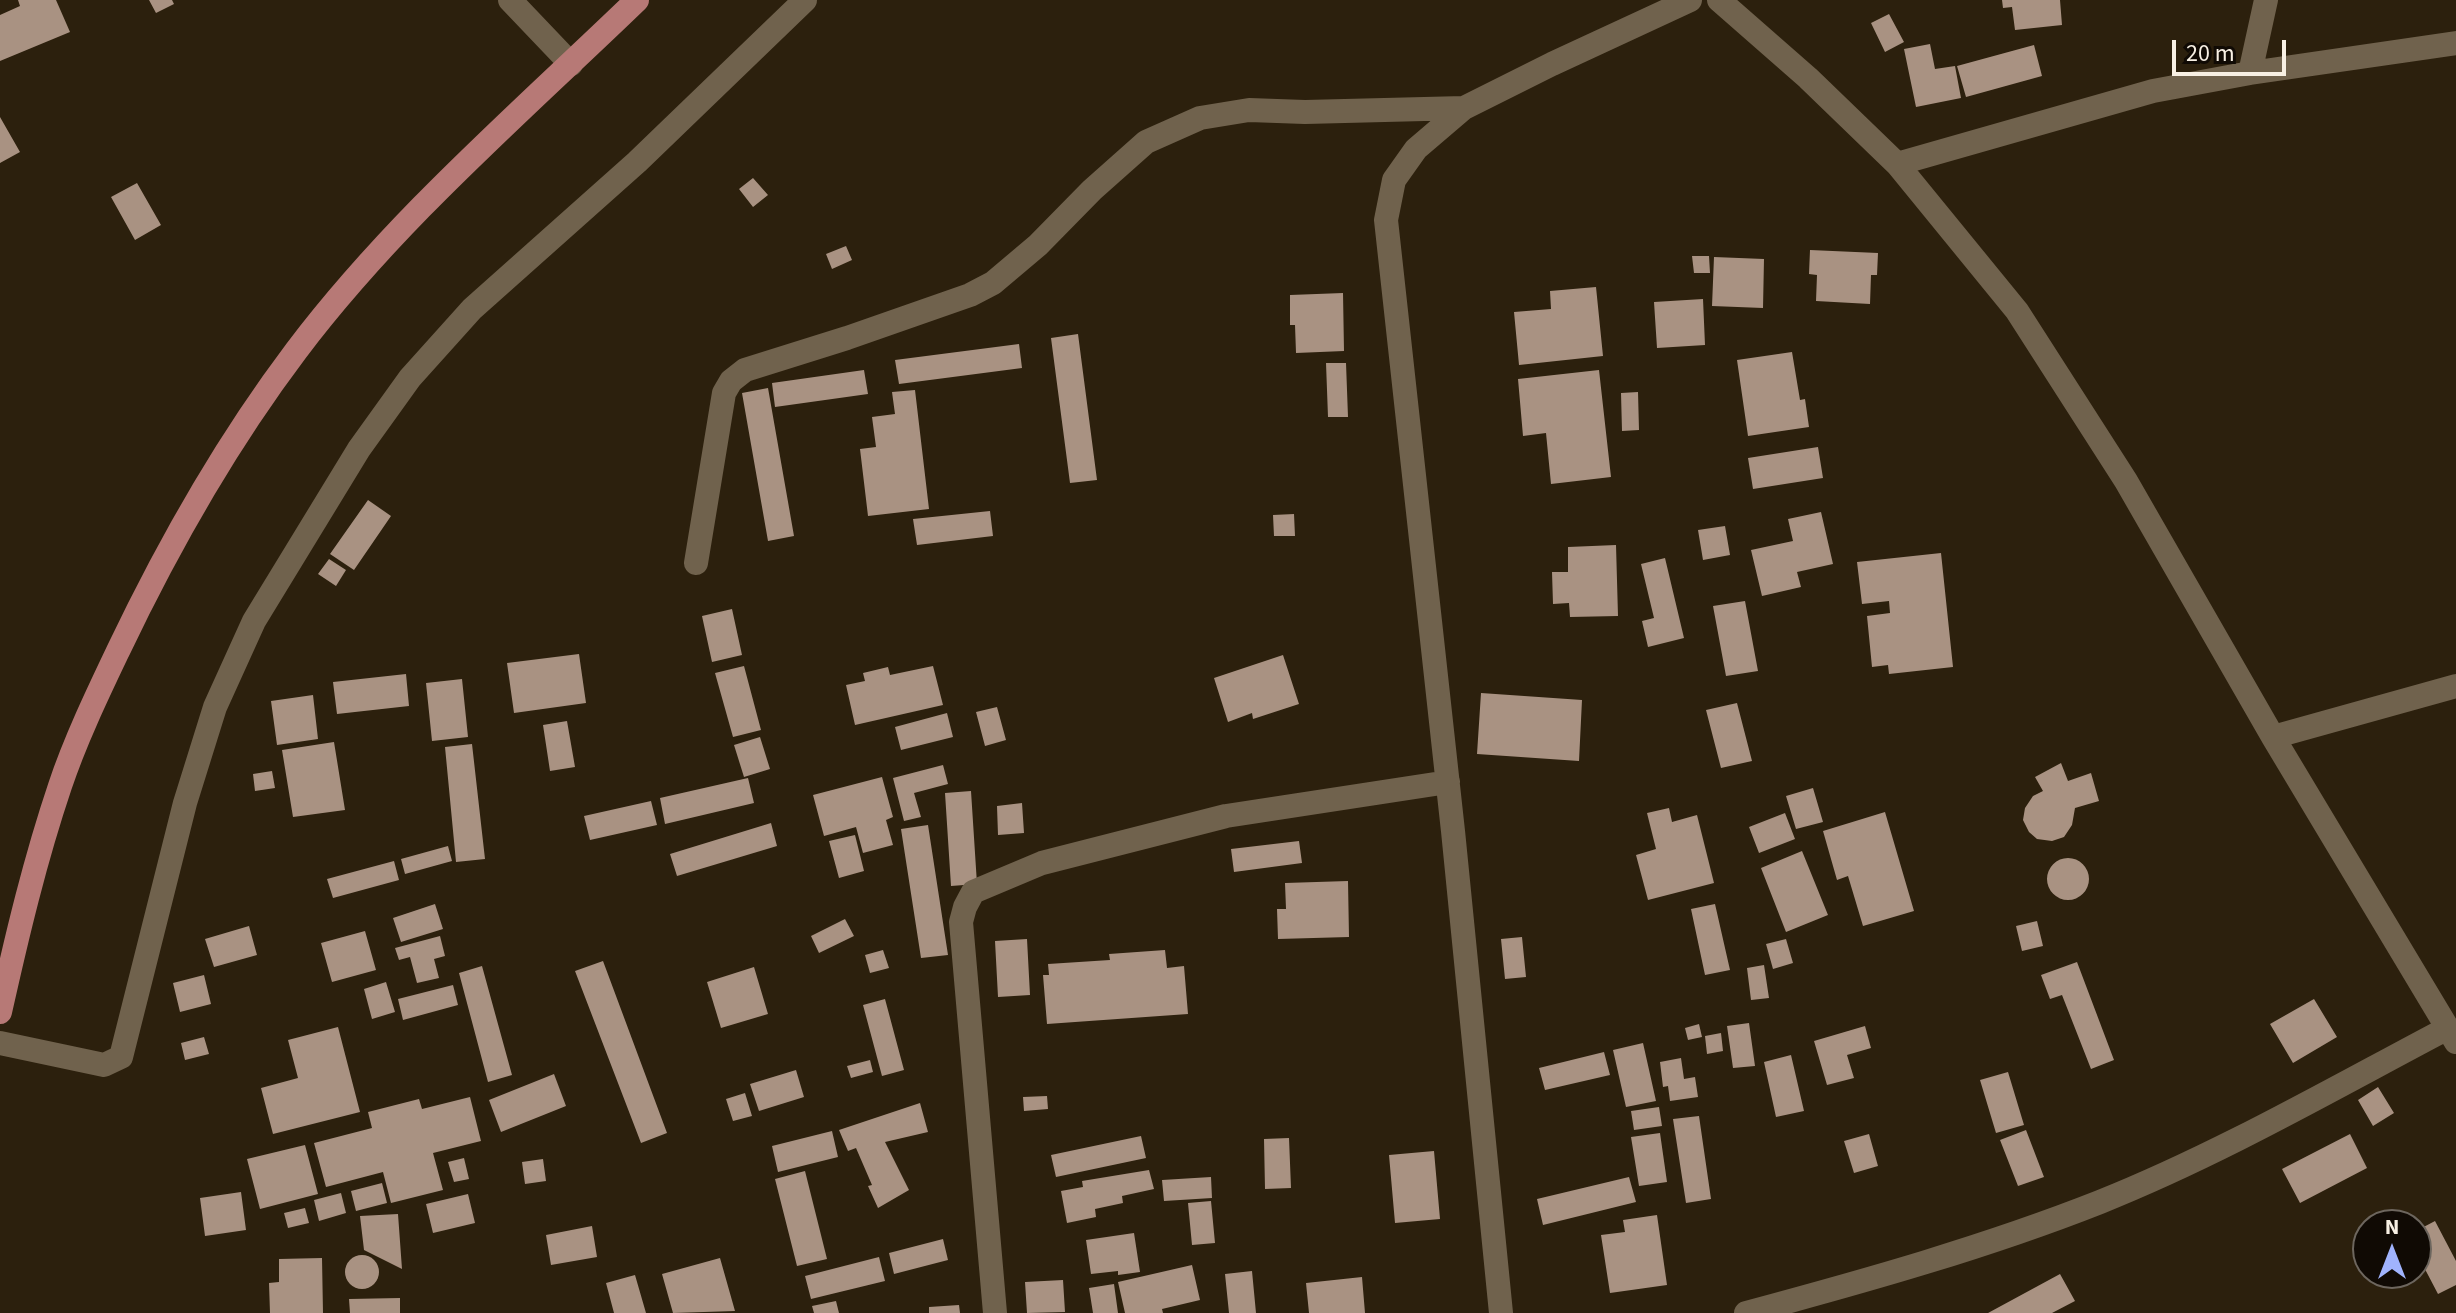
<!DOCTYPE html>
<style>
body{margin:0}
#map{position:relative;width:2456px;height:1313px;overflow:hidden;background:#2c200d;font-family:"Source Sans 3",sans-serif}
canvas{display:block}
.north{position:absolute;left:2352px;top:1209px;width:80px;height:80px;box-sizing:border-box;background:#100a04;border:2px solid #6d665e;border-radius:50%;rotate:0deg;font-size:22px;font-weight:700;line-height:32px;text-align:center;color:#f8f0e4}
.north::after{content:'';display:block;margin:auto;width:28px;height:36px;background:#a0b3fd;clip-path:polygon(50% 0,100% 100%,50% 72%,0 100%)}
.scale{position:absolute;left:2172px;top:40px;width:114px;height:36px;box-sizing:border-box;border:4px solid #f8f0e4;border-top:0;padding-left:10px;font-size:24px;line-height:28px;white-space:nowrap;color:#f8f0e4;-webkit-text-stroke:6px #100a04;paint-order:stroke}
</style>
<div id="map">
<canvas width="2456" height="1313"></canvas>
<div class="north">N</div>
<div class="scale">20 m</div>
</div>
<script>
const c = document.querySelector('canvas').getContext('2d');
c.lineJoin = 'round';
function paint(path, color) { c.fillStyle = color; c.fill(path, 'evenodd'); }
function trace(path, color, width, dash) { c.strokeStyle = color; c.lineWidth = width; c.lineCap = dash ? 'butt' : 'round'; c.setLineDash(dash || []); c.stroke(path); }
const building = new Path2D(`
 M18 0H56L70 32 0 61V15L20 6Z
 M149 0H172L174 4 156 13Z
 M2002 0H2060L2062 25 2015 30 2012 7 2003 8Z
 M1889 14 1904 42 1885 52 1871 23Z
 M1930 44 1935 69 1955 66 1961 98 1916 107 1904 49Z
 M2034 45 2042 76 1966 97 1957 66Z
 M0 117 20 152 0 163Z
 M753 178 768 195 753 207 739 189Z
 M137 183 161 225 135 240 111 197Z
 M846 246 852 260 832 269 826 254Z
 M1810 250 1878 253 1877 275H1871L1870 304 1816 301 1817 275 1809 274Z
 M1692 256H1709L1710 273H1694Z
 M1714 257 1764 259 1763 308 1712 306Z
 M1596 287 1603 356 1519 365 1514 312 1551 309 1550 291Z
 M1343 293 1344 351 1296 353 1295 325H1290V295Z
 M1703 299 1705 345 1657 348 1654 302Z
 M1078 334 1097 480 1070 483 1051 338Z
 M1019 344 1022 368 899 384 895 360Z
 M1792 352 1800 400 1805 399 1809 427 1748 436 1737 360Z
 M1326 363H1346L1348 417H1328Z
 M864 370 868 394 775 407 772 383Z
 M1599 370 1611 477 1551 484 1546 433 1523 436 1518 379Z
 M768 388 794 536 768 541 742 393Z
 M915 390 929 509 868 516 860 449 876 447 872 417 895 414 892 392Z
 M1638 392 1639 430 1622 431 1621 393Z
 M1818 447 1823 478 1753 489 1748 458Z
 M368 500 391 516 354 570 330 554Z
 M990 511 993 536 917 545 913 519Z
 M1821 512 1833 564 1797 572 1801 587 1762 596 1751 550 1793 541 1788 519Z
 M1294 514 1295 536H1274L1273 515Z
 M1725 526 1730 555 1703 560 1698 530Z
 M1616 545 1618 616 1570 617 1569 603 1553 604 1552 572H1568V547Z
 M1941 553 1953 667 1889 674 1888 665 1872 667 1867 616 1890 613 1889 601 1862 604 1857 562Z
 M1665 558 1684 638 1648 647 1642 621 1654 618 1641 564Z
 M329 559 346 570 336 586 318 574Z
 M1745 601 1758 671 1726 676 1713 606Z
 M732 609 742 655 712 662 702 616Z
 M579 654 586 703 514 713 507 663Z
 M1283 655 1299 704 1253 719 1252 713 1228 722 1214 678Z
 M744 666 761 730 733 737 715 673Z
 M933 666 943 705 855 725 846 685 865 681 863 673 888 667 890 675Z
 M406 674 409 706 337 714 333 682Z
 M462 679 468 737 432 741 426 683Z
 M1481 693 1582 700 1579 761 1477 754Z
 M313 695 318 739 277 745 271 701Z
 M1737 703 1752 761 1721 768 1706 710Z
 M997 707 1006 740 985 746 976 712Z
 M947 713 953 737 901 750 895 727Z
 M567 721 575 767 550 771 543 725Z
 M760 737 770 769 744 777 734 745Z
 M334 742 345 810 293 817 282 750Z
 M472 744 485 859 456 862 445 747Z
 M2061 763 2068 781 2091 773 2099 801 2075 808 2072 825 2064 837 2052 841 2037 839 2029 832 2023 820 2025 808 2033 796 2043 791 2035 777Z
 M943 765 948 784 914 793 921 817 904 821 893 778Z
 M272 771 275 788 255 791 253 774Z
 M882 777 893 817 886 820 893 845 863 853 856 827 824 836 813 795Z
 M748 778 754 803 665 824 660 798Z
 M1813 788 1823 822 1796 829 1786 796Z
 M971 791 977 884 951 886 945 793Z
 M651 801 657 825 590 840 584 816Z
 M1022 803 1024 833 998 835 997 806Z
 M1669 808 1672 822 1697 815 1714 883 1648 900 1636 855 1656 849 1647 813Z
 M1885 812 1914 911 1863 926 1848 876 1837 880 1823 831Z
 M1785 813 1795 839 1759 853 1749 827Z
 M771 823 777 846 677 876 670 854Z
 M928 825 948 955 921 958 901 829Z
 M855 835 864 871 839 878 829 841Z
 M1299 841 1302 863 1234 872 1231 849Z
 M448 846 452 861 405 874 401 859Z
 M1802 851 1828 915 1786 932 1761 868Z
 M2047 879a21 21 0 1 1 42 0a21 21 0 1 1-42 0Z
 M394 861 399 880 333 898 327 879Z
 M1348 881 1349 937 1278 939 1277 909H1286L1285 883Z
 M435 904 443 929 401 942 393 918Z
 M1715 904 1730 970 1705 975 1691 909Z
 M845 919 854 936 819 953 811 936Z
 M2037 921 2043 946 2022 951 2016 926Z
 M249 926 257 955 214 967 205 939Z
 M365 931 376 970 332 982 321 943Z
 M440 936 445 956 434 959 439 978 417 983 410 957 399 960 395 948Z
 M1522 937 1526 977 1505 979 1501 939Z
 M1027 939 1030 995 998 997 995 941Z
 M1786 939 1793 963 1773 969 1766 944Z
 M883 950 889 968 870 973 865 955Z
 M1165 950 1167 968 1184 966 1188 1014 1047 1024 1043 975H1049L1048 964 1110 960 1109 954Z
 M603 961 667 1133 641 1143 575 971Z
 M2077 962 2114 1060 2091 1069 2062 995 2050 999 2041 975Z
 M1764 965 1769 998 1751 1000 1747 968Z
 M482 966 512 1075 488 1082 459 973Z
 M754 967 768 1014 721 1028 707 982Z
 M204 975 211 1004 180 1012 173 983Z
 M386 982 395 1012 372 1019 364 989Z
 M453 985 458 1005 403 1020 398 999Z
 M885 999 904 1070 882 1076 863 1005Z
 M2314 999 2337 1037 2293 1063 2270 1024Z
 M1749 1023 1755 1066 1733 1068 1727 1026Z
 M1699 1024 1702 1037 1688 1040 1685 1028Z
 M1865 1026 1871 1048 1847 1055 1854 1078 1827 1085 1814 1041Z
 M338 1027 360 1112 273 1134 261 1088 298 1078 288 1040Z
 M1721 1033 1723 1051 1707 1054 1705 1036Z
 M204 1037 209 1054 185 1060 181 1043Z
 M1643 1043 1656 1101 1626 1107 1613 1050Z
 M1604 1052 1610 1075 1545 1090 1539 1068Z
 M1791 1055 1804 1111 1776 1117 1764 1062Z
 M1681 1058 1684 1079 1695 1077 1698 1097 1670 1101 1668 1086 1663 1087 1660 1062Z
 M870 1060 873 1072 851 1078 847 1066Z
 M796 1070 804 1097 759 1111 750 1084Z
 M2008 1072 2024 1125 1996 1133 1980 1080Z
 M554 1074 566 1106 501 1132 489 1100Z
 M2378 1087 2394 1113 2373 1126 2358 1100Z
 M745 1093 752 1116 733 1121 726 1099Z
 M1047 1096 1048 1109 1024 1111 1023 1097Z
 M470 1097 481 1141 433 1153 443 1190 391 1203 383 1172 326 1187 314 1143 372 1128 368 1112 419 1099 422 1109Z
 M920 1103 928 1132 885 1142 909 1190 878 1208 868 1186 872 1185 856 1148 848 1151 839 1130Z
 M1659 1107 1662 1126 1634 1130 1631 1111Z
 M1699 1116 1711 1199 1686 1203 1673 1119Z
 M2026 1130 2044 1177 2018 1186 2000 1140Z
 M832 1131 838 1157 778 1172 772 1146Z
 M1660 1133 1667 1182 1639 1186 1631 1137Z
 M1869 1134 1878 1166 1854 1173 1844 1141Z
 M2350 1134 2367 1168 2300 1203 2282 1169Z
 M1141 1136 1146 1158 1056 1177 1051 1155Z
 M1289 1138 1291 1188 1265 1189 1264 1139Z
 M305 1145 318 1194 260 1209 247 1159Z
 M1434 1151 1440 1219 1395 1223 1389 1155Z
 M464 1158 469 1179 454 1182 448 1162Z
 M543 1159 546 1181 525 1184 522 1162Z
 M1149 1170 1154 1189 1122 1196 1123 1203 1095 1209 1096 1217 1067 1223 1061 1191 1083 1187 1082 1181Z
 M805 1171 827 1259 797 1266 775 1179Z
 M1211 1177 1212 1198 1164 1201 1162 1180Z
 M1629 1177 1636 1202 1543 1225 1537 1199Z
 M382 1183 387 1203 356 1211 351 1191Z
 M241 1192 246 1230 205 1236 200 1198Z
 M341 1193 346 1213 319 1221 314 1200Z
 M468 1194 475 1223 433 1233 426 1204Z
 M1211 1201 1215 1243 1192 1245 1188 1203Z
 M305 1208 309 1223 288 1228 284 1213Z
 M398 1214 402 1269 364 1250 360 1216Z
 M1657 1215 1667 1285 1610 1293 1601 1235 1625 1232 1623 1220Z
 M2435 1221 2456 1261V1285L2438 1294 2416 1252V1231Z
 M592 1226 597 1257 551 1265 546 1235Z
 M1134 1233 1140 1272 1118 1275V1271L1091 1274 1086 1240Z
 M943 1239 948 1260 894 1274 889 1253Z
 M345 1272a17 17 0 1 1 34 0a17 17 0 1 1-34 0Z
 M879 1257 885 1281 811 1299 805 1276Z
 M322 1258 323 1313H270L269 1283 279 1282V1259Z
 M720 1258 735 1311 673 1313 662 1274Z
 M1192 1265 1200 1300 1162 1309 1163 1313H1125L1118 1282Z
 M1252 1271 1256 1313H1229L1225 1274Z
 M2060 1274 2075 1301 2052 1313H1988Z
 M635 1275 646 1313H614L606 1283Z
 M1362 1277 1365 1313H1309L1306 1283Z
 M1063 1280 1065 1312 1027 1313 1025 1282Z
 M1114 1284 1118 1313H1093L1089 1288Z
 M400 1298V1313H350L349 1299Z
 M836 1301 839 1313H814L812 1306Z
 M959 1305 960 1313H929V1307Z`);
const minor = new Path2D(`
 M510 0 571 64
 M1719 0 1808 78 1897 164 2017 311 2126 481 2273 737 2456 1042
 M2250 73 2456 43
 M1897 164 2153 91 2250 73 2266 0
 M696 563 724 393 731 381 745 370 847 338 970 295 993 283 1038 245 1092 190 1146 142 1200 118 1249 110 1305 112 1464 108
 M2273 737 2456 686
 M0 1043 104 1065 121 1057 185 803 215 707 254 621 359 449 410 378 472 309 637 162 805 0
 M995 1313 961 922 965 907 973 892 1042 863 1226 816 1448 782
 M1501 1313 1453 831 1386 220 1394 180 1416 149 1464 108 1552 64 1690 0
 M1746 1313C1865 1281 1986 1247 2100 1202 2220 1154 2334 1088 2448 1028`);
const major = new Path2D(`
 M0 1012C17 936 35 860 60 786 75 741 97 695 118 651 168 546 225 445 296 351 394 221 520 113 637 0`);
paint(building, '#a99282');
trace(minor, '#70624d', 24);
trace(major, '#b77976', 24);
</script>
